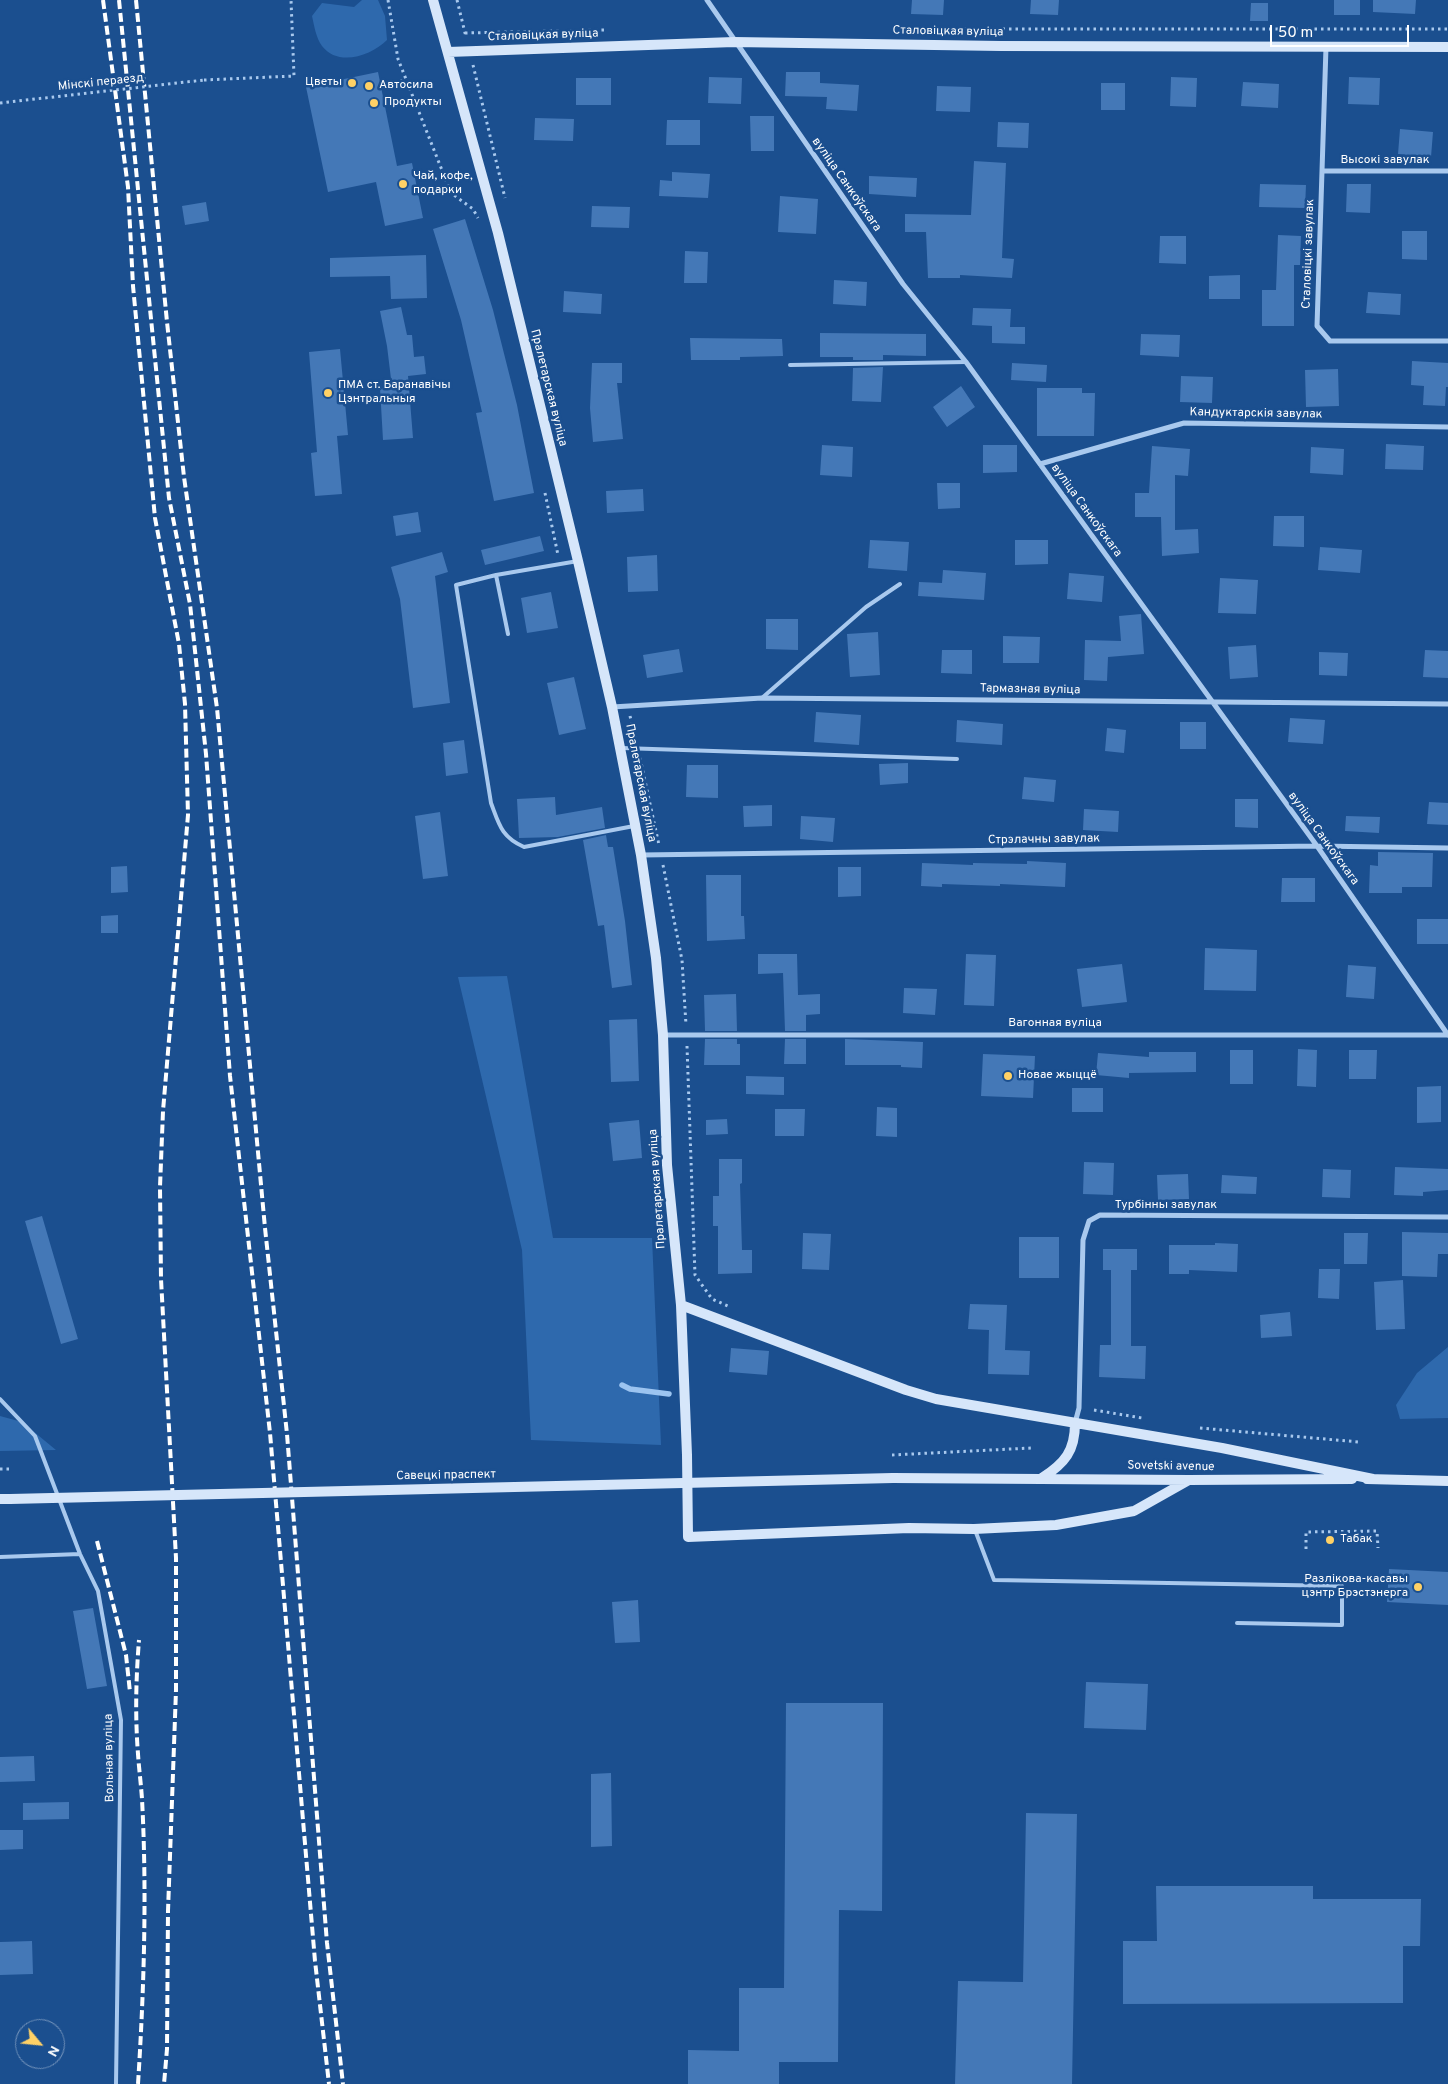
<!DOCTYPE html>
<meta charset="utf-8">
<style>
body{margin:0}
#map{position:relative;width:1448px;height:2084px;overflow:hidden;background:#1b4f8f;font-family:Overpass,sans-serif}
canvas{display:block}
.north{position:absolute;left:15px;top:2019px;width:50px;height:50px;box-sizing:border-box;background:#1b4f8f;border:1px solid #7695bc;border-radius:50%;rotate:118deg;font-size:14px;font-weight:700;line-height:20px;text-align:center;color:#fff}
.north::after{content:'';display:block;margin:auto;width:18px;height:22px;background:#ffd166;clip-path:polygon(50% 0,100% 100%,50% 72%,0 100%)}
.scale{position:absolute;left:1270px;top:25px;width:139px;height:22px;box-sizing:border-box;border:2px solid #fff;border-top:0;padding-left:6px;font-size:15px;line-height:18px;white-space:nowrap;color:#fff;-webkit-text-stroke:4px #1b4f8f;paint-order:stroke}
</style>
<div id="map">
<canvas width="1448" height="2084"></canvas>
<div class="north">N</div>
<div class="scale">50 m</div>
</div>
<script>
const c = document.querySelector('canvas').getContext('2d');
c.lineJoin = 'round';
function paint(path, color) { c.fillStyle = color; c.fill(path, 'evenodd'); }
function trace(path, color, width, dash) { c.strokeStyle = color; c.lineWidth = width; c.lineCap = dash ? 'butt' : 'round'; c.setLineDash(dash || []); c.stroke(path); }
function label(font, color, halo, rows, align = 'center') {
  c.font = font + ' Overpass,sans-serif'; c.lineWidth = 5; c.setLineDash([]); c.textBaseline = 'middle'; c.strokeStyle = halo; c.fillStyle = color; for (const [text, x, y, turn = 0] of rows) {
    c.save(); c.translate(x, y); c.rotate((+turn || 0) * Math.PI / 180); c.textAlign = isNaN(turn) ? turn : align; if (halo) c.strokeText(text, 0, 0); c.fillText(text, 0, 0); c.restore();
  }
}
const green = new Path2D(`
 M362 0H378L385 16 387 40C371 56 338 67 322 46 316 38 314 25 312 16L322 3 354 7Z
 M507 976 553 1238H652L661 1445 531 1440 522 1250 458 977Z
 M1448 1347V1418L1400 1419 1396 1405 1417 1373Z
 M0 1416 22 1422 56 1450 0 1451Z`);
const stream = new Path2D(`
 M622 1385 630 1389 669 1394`);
const building = new Path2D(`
 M912 0H944L943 15 911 14Z
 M1031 0H1059L1058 15 1030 14Z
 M1334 0H1360V15H1334Z
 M1373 0H1416L1415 14 1373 12Z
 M1251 3H1268V21H1250Z
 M378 72 397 166 412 163 423 218 385 226 376 182 328 192 306 87Z
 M786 72H820V83L859 85 857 111 826 109 827 97 785 96Z
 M709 77 742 78 741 104 708 103Z
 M1171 77 1197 78 1196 107 1170 106Z
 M1349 77 1380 78 1379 105 1348 104Z
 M576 78H611V105H576Z
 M1243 82 1279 84 1278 108 1241 106Z
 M1101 83H1125V110H1101Z
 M937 86 971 87 970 112 936 111Z
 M750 116H774V151H751Z
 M535 118 574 119 573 141 534 140Z
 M667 120H700V145H666Z
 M998 122 1029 123 1028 148 997 147Z
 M1400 129 1433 132 1431 157 1398 154Z
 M974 161 1006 163 1002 258 1014 259 1012 278 960 275V278H928L926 232H905V214L971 215Z
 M672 172 710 174 708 198 659 196 660 180 672 181Z
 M869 176 917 178 916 197 869 194Z
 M1260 184 1306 185 1305 208 1259 207Z
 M1347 184H1371L1370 213 1346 212Z
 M780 196 818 199 816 234 778 232Z
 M206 202 209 221 185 225 182 206Z
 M592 206 630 207 629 228 591 227Z
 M465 219 493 310 517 405 534 493 494 501 476 413 482 412 461 320 433 229Z
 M1402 231H1427V260L1402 259Z
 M1278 235 1301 236 1300 265H1294V326H1262V290H1276Z
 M1160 236H1186V264L1159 263Z
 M685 251 708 252 707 283H684Z
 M426 255 427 298 391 299 390 276 330 277V258Z
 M1240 275V299H1209V276Z
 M834 280 867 282 866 306 833 304Z
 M564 291 602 294 601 314 563 312Z
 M1368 292 1401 294 1400 315 1366 313Z
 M401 307 407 335H412L414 357 424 356 426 374 408 376 413 438 383 440 380 388 392 387 387 346 380 311Z
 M973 308 1011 309 1010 327H1025V344L992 343V326L972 325Z
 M820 333 926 334V356L883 355V360H853V357H820Z
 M1141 334 1180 335 1179 357 1140 355Z
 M690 338 782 339 783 356 740 357V360H691Z
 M340 349 348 435 337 436 342 494 315 496 311 453 317 452 309 352Z
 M1412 361 1448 363V387H1446L1445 406 1423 405 1424 386 1411 385Z
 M592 363H622V383H617L623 439 593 442 590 408Z
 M1012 363 1047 365 1046 382 1011 380Z
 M883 367 881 402 852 401 853 368Z
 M1338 369 1339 406 1306 407 1305 370Z
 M1181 376 1213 377 1212 403 1180 402Z
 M961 386 975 407 947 427 933 407Z
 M1037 388H1082V393H1095L1094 436H1037Z
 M1386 444 1424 446 1423 470 1385 469Z
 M822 445 853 447 852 477 820 475Z
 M983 445H1017V472L983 473Z
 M1152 446 1190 449 1188 476 1175 475V530L1198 529 1199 553 1162 556 1161 517H1135V493H1149Z
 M1311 447 1344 449 1343 475 1310 473Z
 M937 483H960V508L938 509Z
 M643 489 644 511 607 513 606 491Z
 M418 512 421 532 396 536 393 516Z
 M1274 516H1304V547L1273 546Z
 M540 536 544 551 485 565 481 550Z
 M870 540 909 542 907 571 868 568Z
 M1015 540H1048V564L1015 565Z
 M1320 547 1362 550 1360 573 1318 570Z
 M442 552 448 572 435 576 450 703 413 708 400 599 391 567Z
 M657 555 658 591 628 592 627 557Z
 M943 570 986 573 984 600 918 596 919 582 942 583Z
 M1069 573 1104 576 1102 602 1067 599Z
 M1220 578 1258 580 1256 614 1218 613Z
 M551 592 558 628 527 633 521 598Z
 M1141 614 1144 654 1108 657 1107 681 1084 680 1085 640 1121 641 1119 616Z
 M766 619H798V650L766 649Z
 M878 632 880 675 850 677 847 634Z
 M1003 636 1040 637 1039 663H1003Z
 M1256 645 1258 677 1230 679 1228 647Z
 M679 649 683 672 647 678 643 655Z
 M942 650H972V674L941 673Z
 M1425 650 1448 651V678L1423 677Z
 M1319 652 1348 653 1347 676 1319 675Z
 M574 677 586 729 559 735 547 683Z
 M816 712 861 715 859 745 814 742Z
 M1290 718 1325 720 1323 744 1288 742Z
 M957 720 1003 724 1002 745 956 742Z
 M1180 722H1206V749H1180Z
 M1107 728 1126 730 1124 753 1105 751Z
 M464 740 468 773 446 776 443 743Z
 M908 763V783L880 785 879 764Z
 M687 765H718V798L686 797Z
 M1024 777 1056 780 1054 802 1022 799Z
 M555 797 556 815 602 807 605 828 558 837 519 838 517 799Z
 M1235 799H1258V828L1235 827Z
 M1429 802 1448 803V825L1427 824Z
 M772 805V826L744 827 743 806Z
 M1084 809 1119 811 1118 832 1083 830Z
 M440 812 448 876 423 879 415 816Z
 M801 816 835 818 833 842 800 839Z
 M1346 816 1380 817 1379 833 1345 831Z
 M606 835 608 847H613L625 921 632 985 612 988 604 925 598 926 583 840Z
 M1378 852 1433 853 1432 887H1402V893H1369L1370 865 1378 866Z
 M1027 861 1066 863 1065 887 1000 884V886L942 884V887L921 886 922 863 973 865V863L1027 864Z
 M127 866 128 892 111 893V867Z
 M838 867H861V896L838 897Z
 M706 875H741V916H744L745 939 707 941Z
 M1282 878H1315V902H1281Z
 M118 915V933H101V916Z
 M1417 919H1448V944H1417Z
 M1205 948 1257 950 1256 991 1204 990Z
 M758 954H797L798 995 820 994V1014L806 1015V1031H785L783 973 758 974Z
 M966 954 996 955 994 1006 964 1005Z
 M1122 964 1127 1002 1082 1007 1077 969Z
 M1348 965 1376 967 1374 999 1346 997Z
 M904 988 937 989 935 1015 903 1013Z
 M736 994 737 1031H705L704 995Z
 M637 1019 639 1081 611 1082 609 1020Z
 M705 1039H737V1044H740V1065H704Z
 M785 1039H806V1064H784Z
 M845 1039 923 1042 922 1068 901 1067V1065H845Z
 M1298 1049 1317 1050 1316 1087 1297 1086Z
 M1230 1050H1253V1084H1230Z
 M1349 1050H1377L1376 1079H1349Z
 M1149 1052H1196V1072L1129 1073V1078L1096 1075 1098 1053 1149 1057Z
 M983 1054 1035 1056 1033 1098 981 1096Z
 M746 1076 784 1077V1095L746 1094Z
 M1441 1086V1122L1417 1123V1087Z
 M1072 1088H1103V1112H1072Z
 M877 1107 897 1108V1137L876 1136Z
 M775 1109H805L804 1136H775Z
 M727 1119 728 1134 706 1135V1120Z
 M639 1120 642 1158 613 1161 609 1123Z
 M719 1159H742V1183L740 1184 742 1250H752V1273L718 1274V1226H713V1196H719Z
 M1084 1162 1114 1163 1113 1195 1083 1194Z
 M1395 1167 1448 1169V1190L1423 1192V1196L1394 1195Z
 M1323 1169 1351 1170 1350 1198 1322 1197Z
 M1188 1174 1189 1199 1158 1200 1157 1175Z
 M1222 1175 1257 1177 1256 1194 1221 1193Z
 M42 1216 78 1339 61 1344 25 1221Z
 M1402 1232 1448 1233V1254H1438L1437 1277 1402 1276Z
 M803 1233 831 1234 829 1270 802 1269Z
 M1344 1233H1368L1367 1264H1344Z
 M1019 1237H1059V1278H1019Z
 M1215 1243 1238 1244 1237 1272 1189 1270V1274H1169V1245H1215Z
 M1103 1249H1137V1270H1131V1346H1146L1145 1379 1099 1377 1100 1345H1111V1270H1103Z
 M1319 1269H1340L1339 1299 1318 1298Z
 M1403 1280 1405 1329 1376 1330 1374 1282Z
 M970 1304 1007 1305 1005 1350 1030 1351 1029 1375 988 1374 989 1330 968 1329Z
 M1290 1312 1292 1336 1261 1338 1260 1315Z
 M731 1348 769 1351 767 1375 729 1372Z
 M1389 1569 1448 1572V1605L1387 1602Z
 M638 1600 640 1642 615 1643 612 1602Z
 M93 1608 107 1686 87 1689 73 1611Z
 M1086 1682 1148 1684 1146 1730 1084 1728Z
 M786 1703H883L882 1911 839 1910 838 2062H779V2084H688V2050L739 2051V1988H784Z
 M34 1756 35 1781 0 1782V1757Z
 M611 1773 612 1846 591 1847V1774Z
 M69 1802V1819L23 1820V1803Z
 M1026 1813 1077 1814 1072 2084H955L958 1981 1023 1982Z
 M0 1830H23V1849L0 1850Z
 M1156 1886H1313V1899H1421L1420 1946H1403V2003L1123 2004V1941H1157Z
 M32 1941 33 1974 0 1975V1942Z`);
const path = new Path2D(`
 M388 0 398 59 451 193 473 209 478 218
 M457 0 466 37
 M931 29H1448
 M465 33 604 30
 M473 65 505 198
 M204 80 294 76 291 0
 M381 86 406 80
 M545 493 558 555
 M630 716 636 740
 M640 758 659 845
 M663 865 682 960 686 1025
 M687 1046 695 1275 712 1299 728 1306
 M1094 1410 1142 1418
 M1200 1428 1359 1442
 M892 1455 1031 1448
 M0 1469H9
 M1306 1549V1532L1377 1531 1378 1548`);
const service = new Path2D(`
 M790 365 966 362
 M496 575 456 585 491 803C499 824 501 837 524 847L634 826
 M508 634 496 575 578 561
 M762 698 866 607 900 584
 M622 748 957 759
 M0 1399 35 1436 80 1554 98 1591 121 1720 116 2084
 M975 1530 994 1580 1342 1586V1625L1237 1623
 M0 1557 80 1554`);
const minor = new Path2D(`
 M707 0 903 284 966 362 1317 846 1448 1035
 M1326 47 1317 326 1330 341H1448
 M1322 171H1448
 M1040 464 1184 423 1448 427
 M612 707 762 698 1448 704
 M641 855 1317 846 1448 848
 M663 1035H1448
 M1075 1423 1079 1408 1083 1240 1089 1221 1100 1215 1448 1217`);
const secondary = new Path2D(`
 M433 0 498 233 578 561 612 707 641 855 656 958 663 1035 667 1165 681 1305 687 1455 688 1537 909 1528 974 1529 1056 1525 1134 1511 1189 1480
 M448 52 734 42 1001 46 1448 47
 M681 1305 906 1390 936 1399 1222 1448 1373 1479
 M893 1478 1189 1480 1352 1479
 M1042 1478C1065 1463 1075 1451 1075 1423
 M1367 1479 1448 1481
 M0 1499H10`);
const rail = new Path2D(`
 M103 0 128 187 133 286 155 518 179 644 185 704 188 815 163 1111 160 1187 161 1279 176 1558V1690L168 1911 167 2049 164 2084
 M119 0 169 498 190 604 206 754 230 1076 270 1433 315 1961 329 2084
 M136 0 167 322 184 477 217 708 265 1228 287 1434 327 1943 343 2084
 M97 1541 126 1655 130 1692
 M138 2084C144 1990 147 1893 142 1799 141 1784 139 1769 138 1754 135 1715 136 1678 139 1640`);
const pathBridge = new Path2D(`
 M0 103 204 80`);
const secondaryBridge = new Path2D(`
 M10 1499 893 1478`);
const markers = [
 [352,83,5,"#ffd166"],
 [369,86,5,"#ffd166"],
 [374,103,5,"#ffd166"],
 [403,184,5,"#ffd166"],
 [328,393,5,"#ffd166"],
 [1008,1076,5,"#ffd166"],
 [1330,1540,5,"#ffd166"],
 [1418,1587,5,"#ffd166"]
];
const streetNames = [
 ["Сталовіцкая вуліца",948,32,1],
 ["Сталовіцкая вуліца",543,36,-2],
 ["Мінскі пераезд",101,83,-6],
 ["Высокі завулак",1385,161],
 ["вуліца Санкоўскага",846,185,55],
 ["Сталовіцкі завулак",1309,254,-88],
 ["Пралетарская вуліца",548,388,76],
 ["Кандуктарскія завулак",1256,414,1],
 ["вуліца Санкоўскага",1086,511,54],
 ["Тармазная вуліца",1030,690,1],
 ["Пралетарская вуліца",640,783,79],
 ["вуліца Санкоўскага",1323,839,54],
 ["Стрэлачны завулак",1044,840,-1],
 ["Вагонная вуліца",1055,1024],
 ["Пралетарская вуліца",658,1189,-94],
 ["Турбінны завулак",1166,1206],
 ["Sovetski avenue",1171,1467,1],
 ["Савецкі праспект",446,1476,-1],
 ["Вольная вуліца",110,1758,-91]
];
const poiNames = [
 ["Цветы",342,83,"right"],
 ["Автосила",379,86],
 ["Продукты",384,103],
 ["Чай, кофе,",413,177],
 ["подарки",413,191],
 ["ПМА ст. Баранавічы",338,386],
 ["Цэнтральныя",338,400],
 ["Новае жыццё",1018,1076],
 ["Табак",1340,1540],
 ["Разлікова-касавы",1408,1580,"right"],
 ["цэнтр Брэстэнерга",1408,1594,"right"]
];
paint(green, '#2e69ad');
trace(stream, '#9cc4f0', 5.5);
paint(building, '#4478b7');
trace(path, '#a9c9ee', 3, [2.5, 4]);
trace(service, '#a9c9ee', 4);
trace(minor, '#a9c9ee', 5);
trace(secondary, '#d6e6fa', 10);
trace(rail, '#fff', 4, [9, 4]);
trace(pathBridge, '#a9c9ee', 3, [2.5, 4]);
trace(secondaryBridge, '#d6e6fa', 10);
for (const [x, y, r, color] of markers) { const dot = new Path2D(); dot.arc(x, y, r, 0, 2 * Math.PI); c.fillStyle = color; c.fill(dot); trace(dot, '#1b4f8f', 2); }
label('12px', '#fff', '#1b4f8f', streetNames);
label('12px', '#fff', '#1b4f8f', poiNames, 'left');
</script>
